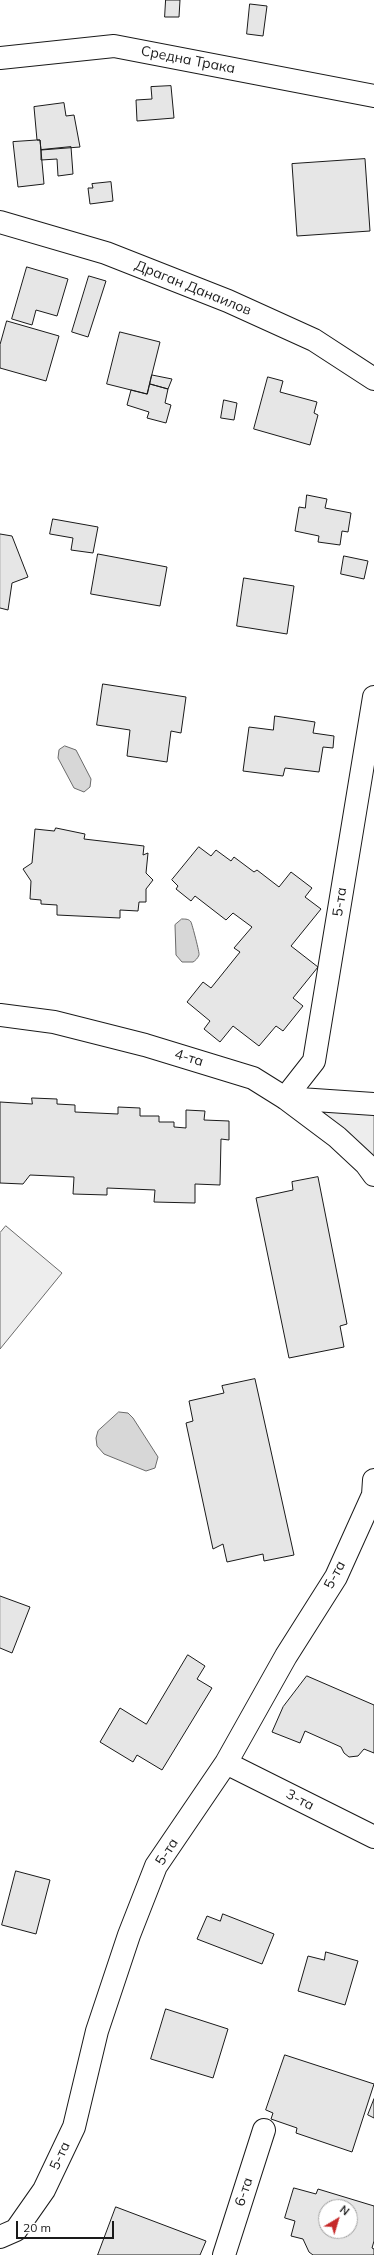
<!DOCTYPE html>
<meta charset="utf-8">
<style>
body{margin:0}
#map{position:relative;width:374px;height:2255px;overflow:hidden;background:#fff;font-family:Mulish,sans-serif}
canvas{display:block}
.north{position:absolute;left:318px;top:2199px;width:40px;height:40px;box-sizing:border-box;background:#fff;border:1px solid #a3a3a3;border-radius:50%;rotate:38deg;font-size:11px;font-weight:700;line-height:16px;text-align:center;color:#1a1a1a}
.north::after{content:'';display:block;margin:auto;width:14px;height:18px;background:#c62828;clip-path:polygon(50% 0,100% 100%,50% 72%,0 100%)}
.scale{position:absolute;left:16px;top:2221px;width:98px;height:18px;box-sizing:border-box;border:2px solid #1a1a1a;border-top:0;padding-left:5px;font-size:12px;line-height:14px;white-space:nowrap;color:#1a1a1a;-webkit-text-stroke:3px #fff;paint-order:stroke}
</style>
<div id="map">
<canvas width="374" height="2255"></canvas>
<div class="north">N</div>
<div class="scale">20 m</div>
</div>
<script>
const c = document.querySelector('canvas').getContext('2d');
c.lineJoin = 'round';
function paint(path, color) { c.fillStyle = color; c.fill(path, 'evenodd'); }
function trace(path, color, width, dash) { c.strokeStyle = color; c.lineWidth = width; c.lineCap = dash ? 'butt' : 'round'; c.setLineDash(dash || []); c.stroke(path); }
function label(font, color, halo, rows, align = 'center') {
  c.font = font + ' Mulish,sans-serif'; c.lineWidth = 3; c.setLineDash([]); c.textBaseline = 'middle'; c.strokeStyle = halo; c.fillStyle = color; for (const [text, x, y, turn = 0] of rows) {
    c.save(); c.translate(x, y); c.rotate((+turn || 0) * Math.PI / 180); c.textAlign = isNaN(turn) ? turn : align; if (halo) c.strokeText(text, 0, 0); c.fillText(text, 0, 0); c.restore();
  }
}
const built = new Path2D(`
 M285 1098 374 1104V1175Z
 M6 1226 62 1273 0 1349V1233Z`);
const water = new Path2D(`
 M65 746 76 750 91 779 90 787 84 792 74 788 58 758 59 750Z
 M182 919C186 919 189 919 191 922 192 924 200 954 199 955 198 958 195 961 193 962H182L176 955 175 925Z
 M119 1412 128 1413 133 1418 158 1457 155 1468 146 1471 104 1454 97 1446 96 1438 98 1431Z`);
const building = new Path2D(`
 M166 0H180L179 17H165Z
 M250 4 267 6 263 36 247 34Z
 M171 86 174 118 137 121 136 100 152 99 151 87Z
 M64 103 66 116 74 115 80 147 41 150 40 140H37L34 107Z
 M37 140H40L44 184 18 187 13 142Z
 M71 147 73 174 58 176 57 159 41 160V150Z
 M365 159 370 231 297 236 292 164Z
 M111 182 113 201 90 204 88 188H93L92 184Z
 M27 267 68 279 57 316 36 310 32 325 12 319Z
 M89 276 106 281 88 337 72 332Z
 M7 321 59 336 46 381 0 368V345Z
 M120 332 160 342 147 394 107 384Z
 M152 375 172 379 168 389 150 384Z
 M268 377 283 381 280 392 317 402 314 413 318 415 310 445 254 429Z
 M150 384 168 389 165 403 171 405 166 423 147 418 149 412 127 405 131 390 147 394Z
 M224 400 237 403 234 420 221 418Z
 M307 495 327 499 325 508 351 513 348 532 342 531 340 545 318 542 319 536 295 531 299 507 305 508Z
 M53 519 98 527 93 553 71 550 73 538 50 534Z
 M0 534 12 536 28 577 12 583 8 610 0 608Z
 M98 554 167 567 160 606 91 594Z
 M344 556 368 561 364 579 341 574Z
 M244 578 294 586 287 634 237 626Z
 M103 684 186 697 181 733 171 731 167 762 127 756 130 730 97 725Z
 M275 716 315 722 313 733 334 736 333 748 323 747 319 772 285 768 283 776 243 771 249 727 273 730Z
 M56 828 85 834 84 839 144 846 143 855 148 853 146 873 153 880 146 889V902H139L138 911 120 910V918L57 915V905L41 904V900L30 899 31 881 23 869 32 863 35 829 54 831Z
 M199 847 211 856 216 850 231 861 234 857 254 872 257 870 279 887 291 872 312 888 305 897 321 909 291 946 318 967 293 998 303 1006 283 1031 276 1026 259 1046 233 1026 220 1042 204 1029 210 1021 187 1002 203 982 211 988 240 952 234 948 252 927 233 913 226 920 195 896 191 901 176 889 178 886 172 880Z
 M32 1098 57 1099V1104L75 1105V1112L118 1114V1107L140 1108V1116H159V1122H174V1127L186 1128V1110L205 1111 204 1120 229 1121V1140L221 1139 220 1185 195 1184V1203L154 1202 155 1190 107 1188V1195L73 1194 74 1177 30 1175 23 1184 0 1183V1102L32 1104Z
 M318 1177 347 1324 340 1326 344 1347 289 1358 256 1198 293 1190 292 1182Z
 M255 1379 294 1555 264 1561 263 1554 227 1562 223 1544 213 1549 186 1423 193 1421 189 1401 224 1393 222 1386Z
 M0 1596 30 1607 12 1653 0 1648Z
 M188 1655 205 1666 197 1679 212 1688 162 1770 137 1755 133 1762 100 1742 120 1708 146 1724Z
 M307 1676 374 1705V1753L364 1749 358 1756 349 1757 344 1753 341 1747 305 1731 300 1743 272 1732 283 1707Z
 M16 1871 50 1880 36 1934 2 1925Z
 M223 1914 274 1934 262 1964 197 1939 207 1916 220 1921Z
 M326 1952 358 1961 345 2005 298 1991 308 1956 324 1960Z
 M166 2009 228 2029 213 2078 151 2059Z
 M285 2055 374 2084 352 2152 296 2133 297 2128 271 2119 273 2113 266 2110Z
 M374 2099V2118L368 2115Z
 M294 2188 316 2194 318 2189 374 2206V2241L372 2248 374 2249V2255H313L309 2252 303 2239 291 2236 295 2221 285 2218ZM326 2207H350V2231H326Z
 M116 2207 206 2241 200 2255H98Z`);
const street = new Path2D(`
 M0 58 114 46 374 96
 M0 222 106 253 228 301 314 340 374 379
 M0 1015 54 1022 145 1045 253 1078 285 1098 337 1137 366 1164 374 1175
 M285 1098 314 1061 374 697
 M285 1098 374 1104
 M226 1763 374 1837
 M0 2237 16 2230 44 2190 74 2127 97 2031 129 1935 156 1866 226 1763 286 1656 336 1577 373 1495 374 1480
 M224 2255 264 2130`);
const streetNames = [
 ["Средна Трака",188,60,11],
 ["Драган Данаилов",193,288,22],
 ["5-та",340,902,-81],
 ["4-та",189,1058,17],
 ["5-та",335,1575,-62],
 ["3-та",300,1800,27],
 ["5-та",167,1852,-57],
 ["5-та",60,2156,-65],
 ["6-та",244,2192,-72]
];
paint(built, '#ededed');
trace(built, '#6a6a6a', 1);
paint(water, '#d7d7d7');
trace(water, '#6a6a6a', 1);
paint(building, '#e6e6e6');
trace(building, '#1a1a1a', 1);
trace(street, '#1a1a1a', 24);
trace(street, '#fff', 22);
label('14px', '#1a1a1a', '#fff', streetNames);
</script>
